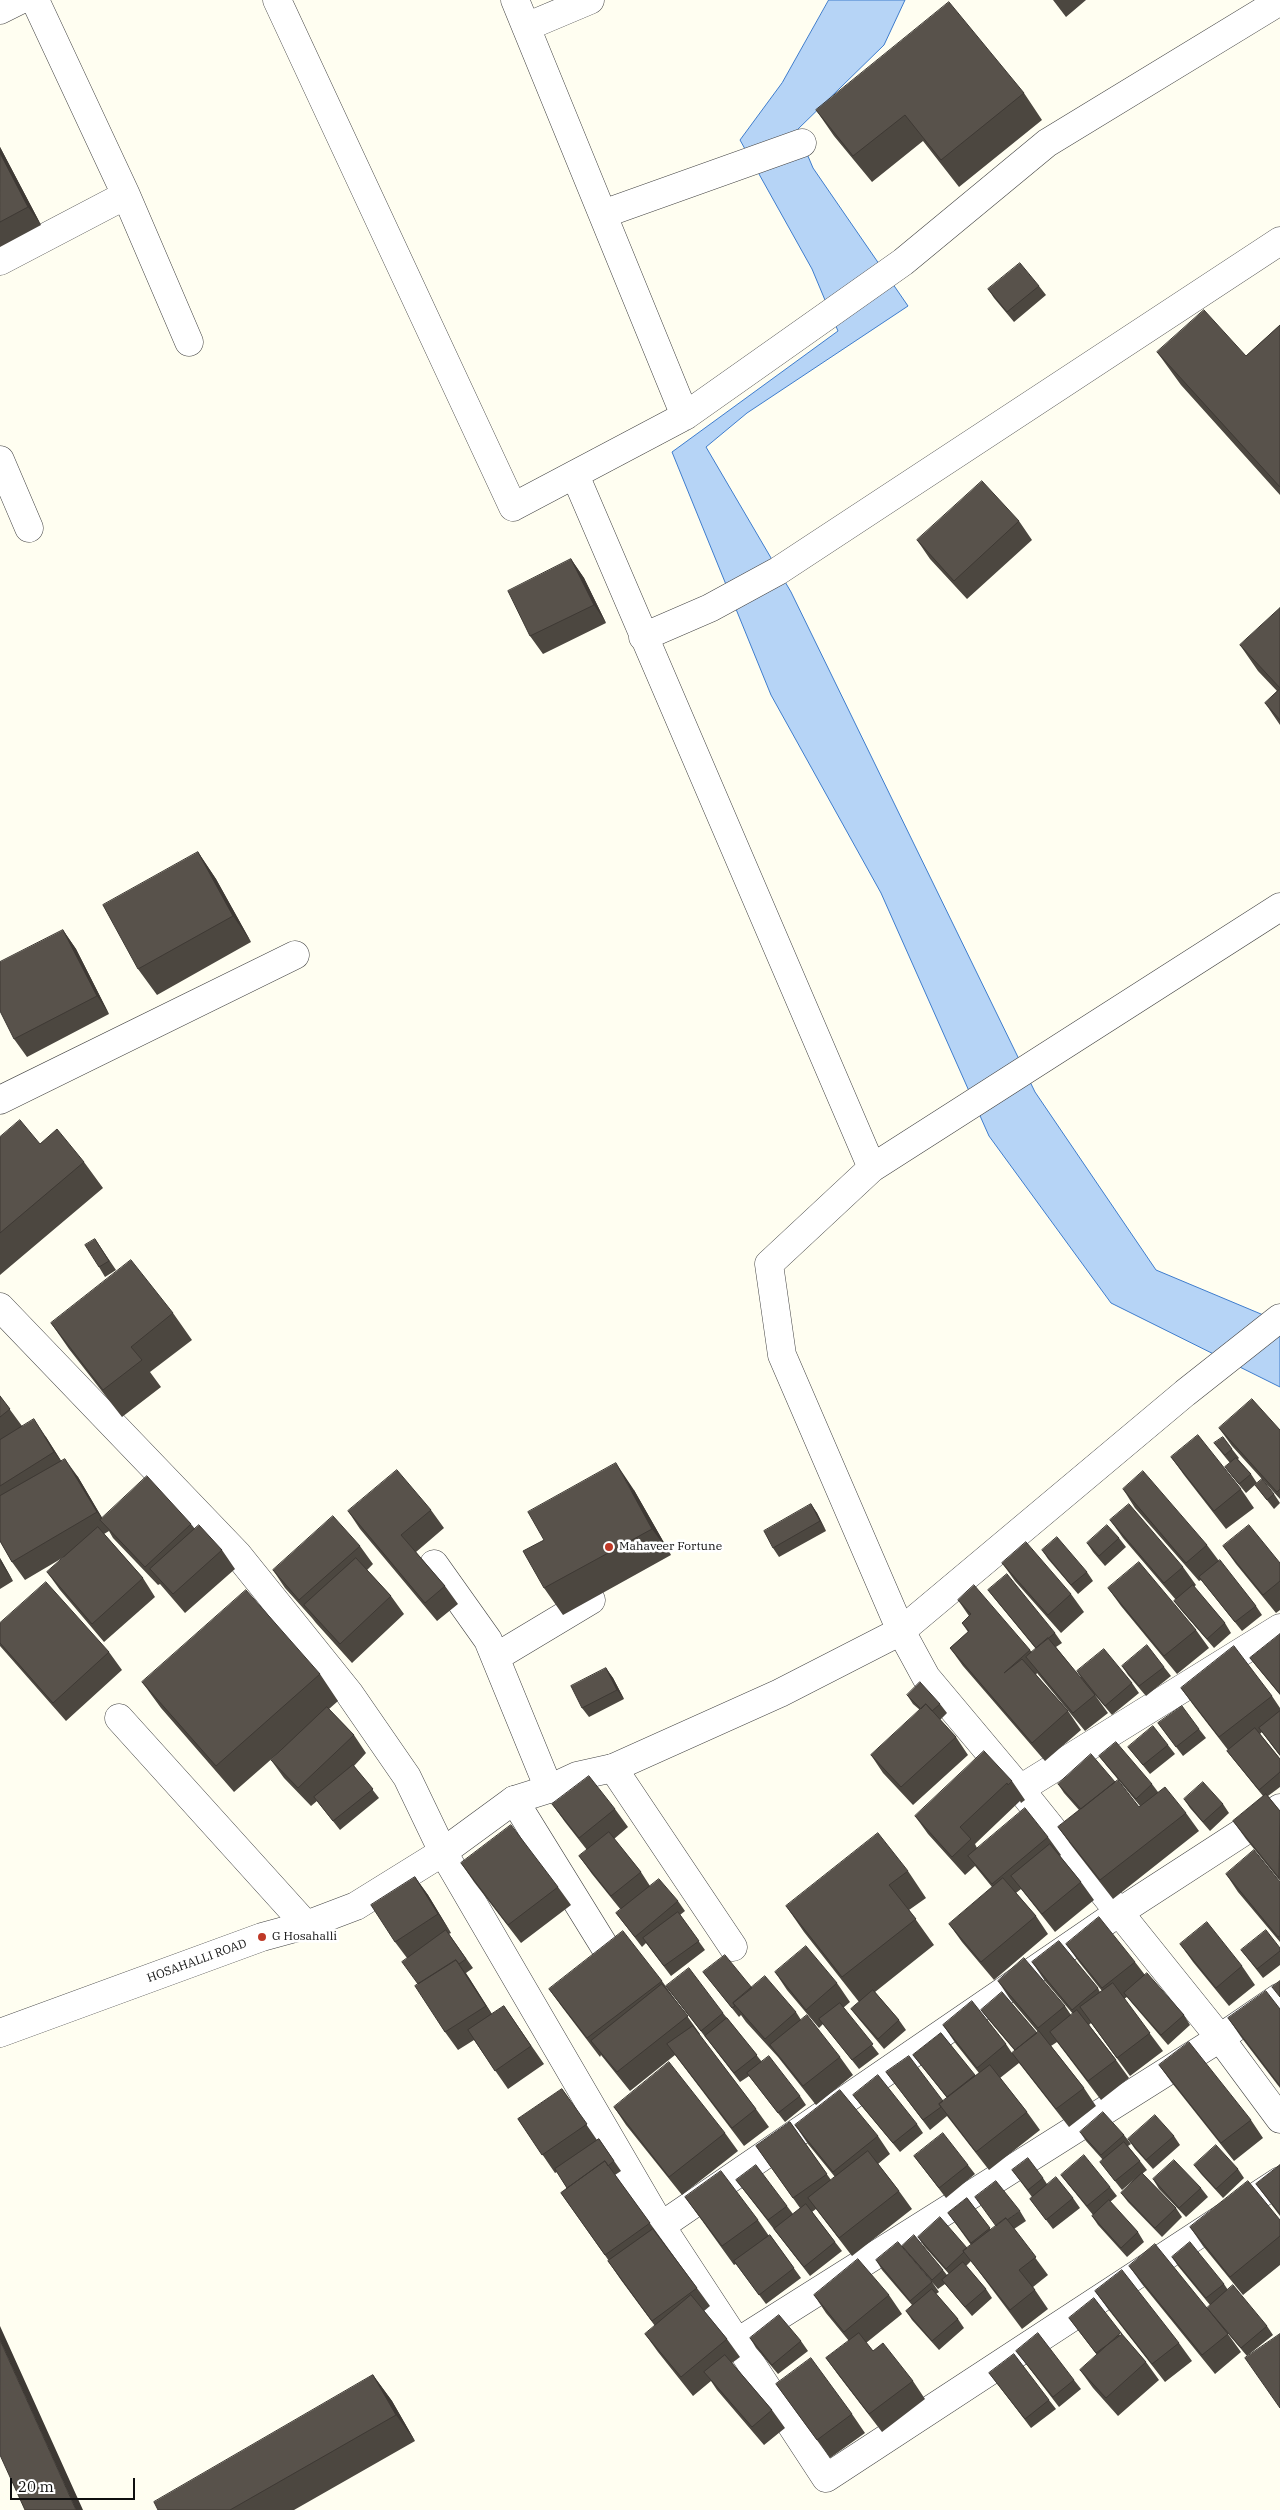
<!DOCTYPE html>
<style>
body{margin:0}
#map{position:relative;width:1280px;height:2510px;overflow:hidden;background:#fffef1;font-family:"IBM Plex Serif",serif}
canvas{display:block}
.scale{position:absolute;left:10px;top:2478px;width:125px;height:22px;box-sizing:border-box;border:2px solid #0f0f0f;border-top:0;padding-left:6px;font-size:15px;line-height:18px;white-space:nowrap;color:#0f0f0f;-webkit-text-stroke:4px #fff;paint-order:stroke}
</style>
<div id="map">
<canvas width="1280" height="2510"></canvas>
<div class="scale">20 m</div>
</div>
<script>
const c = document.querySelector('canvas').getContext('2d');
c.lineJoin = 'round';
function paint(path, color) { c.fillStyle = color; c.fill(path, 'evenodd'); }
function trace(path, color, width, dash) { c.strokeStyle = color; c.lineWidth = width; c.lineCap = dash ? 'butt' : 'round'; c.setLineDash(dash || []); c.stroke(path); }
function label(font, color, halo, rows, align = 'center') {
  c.font = font + ' "IBM Plex Serif",serif'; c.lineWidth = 5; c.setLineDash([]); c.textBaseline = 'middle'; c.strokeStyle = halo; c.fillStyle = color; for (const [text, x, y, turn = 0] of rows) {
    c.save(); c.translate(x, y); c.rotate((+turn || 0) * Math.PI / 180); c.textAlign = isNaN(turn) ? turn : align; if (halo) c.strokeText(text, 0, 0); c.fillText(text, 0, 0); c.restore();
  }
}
const water = new Path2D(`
 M829 0H905L884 45 797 130 813 168 908 306 747 413 706 447 791 592 1035 1092 1156 1270 1280 1322V1387L1111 1303 989 1136 881 893 771 695 672 452 838 331 812 269 740 140 782 83Z`);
const minor = new Path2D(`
 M35 0 126 195 189 342
 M277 0 513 507 685 416 515 0
 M0 10 20 0
 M526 27 590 0
 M603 214 802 143
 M0 261 126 195
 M685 416 903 262 1047 143 1280 1
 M0 460 29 528
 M575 475 872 1168
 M643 637 710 608 778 571 1280 241
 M1280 907 872 1168 769 1264 782 1355 901 1631 926 1677 1020 1789 1220 2038 1280 2119
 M0 1100 295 955
 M0 1307 238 1555 349 1693 407 1777 443 1852 661 2226 826 2478 1280 2181
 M434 1564 488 1640 549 1789
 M496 1657 591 1600
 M119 1718 306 1925
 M613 1768 733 1947
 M1020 1789 1280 1628
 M514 1800 608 1952
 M661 2226 1118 1913 1280 1808
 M739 2341 1220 2038 1280 1997`);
const tertiary = new Path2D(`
 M0 2033 262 1937 306 1925 356 1906 443 1852 514 1800 549 1789 577 1776 613 1768 780 1693 901 1631 1185 1393 1280 1318`);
const wall = new Path2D(`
 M1053 0H1086L1066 17Z
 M1024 93 1042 120 959 187 923 141 872 182 834 136 816 110Z
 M0 147 41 225 0 247Z
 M1039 286 1046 295 1014 322 994 298 988 289Z
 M1280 325V495L1181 385 1157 352 1246 356Z
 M1019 521 1032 540 967 599 930 559 917 540Z
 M571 559 584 578 606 623 543 654 530 636Z
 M1280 608V725L1265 703 1277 691 1258 671 1240 645Z
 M198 852 216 879 251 942 157 995 138 969Z
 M63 930 76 949 109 1014 27 1057 14 1039Z
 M0 1137 40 1144 84 1162 103 1188 0 1275Z
 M95 1239 116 1270 105 1277 99 1267Z
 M173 1313 192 1340 150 1372 161 1387 122 1417 69 1349 51 1323Z
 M0 1396 22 1426 46 1437 61 1461 78 1477 102 1518 191 1524 195 1529 222 1550 235 1569 185 1613 160 1584 158 1585 113 1538 109 1531 104 1534 143 1578 155 1597 104 1642 60 1590 47 1572 64 1557 25 1580 12 1562 0 1541Z
 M1219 1428 1280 1430V1499L1232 1446Z
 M1214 1443 1232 1449 1239 1458 1238 1459 1251 1474 1257 1483 1246 1493 1232 1476 1225 1467 1230 1463 1221 1452Z
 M1171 1457 1241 1489 1254 1508 1226 1529 1184 1475Z
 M1255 1485 1274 1494 1280 1503 1274 1509Z
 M1123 1489 1207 1545 1219 1561 1256 1606 1262 1615 1242 1631 1201 1580 1199 1581 1135 1508Z
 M634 1490 671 1555 563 1615 544 1588Z
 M811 1504 817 1513 826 1531 779 1557 773 1548Z
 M431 1510 444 1528 416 1552 445 1586 458 1604 437 1621 360 1529 348 1511Z
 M1110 1520 1183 1567 1196 1585 1194 1587 1225 1623 1231 1633 1214 1648 1181 1610 1174 1601 1176 1600 1123 1538Z
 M1119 1538 1126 1547 1105 1566 1093 1552 1087 1543Z
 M360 1546 373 1564 367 1570 391 1596 404 1614 352 1663 316 1623 312 1618 285 1588 273 1570Z
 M1223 1546 1280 1563V1610L1276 1613 1236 1564Z
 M1042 1550 1087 1572 1093 1581 1078 1594 1048 1559Z
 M0 1558 13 1581 0 1589Z
 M1002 1563 1071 1594 1084 1612 1061 1633 1015 1581Z
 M1108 1588 1196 1630 1209 1648 1177 1674 1121 1606Z
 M988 1590 1055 1633 1062 1643 1056 1647 1083 1681 1077 1671 1132 1683 1139 1693 1112 1715 1095 1695 1108 1713 1085 1731 1037 1673 1036 1675 1068 1711 1081 1730 1045 1761 963 1666 950 1648 968 1632 962 1623 969 1616 958 1600 1030 1650 1032 1652 1036 1649 995 1599Z
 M0 1623 109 1652 122 1670 66 1721 0 1646Z
 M1280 1635V1695L1257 1667 1250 1658Z
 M1122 1666 1164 1667 1171 1676 1146 1696 1128 1675Z
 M606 1668 613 1678 624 1699 589 1717 582 1708Z
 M320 1674 338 1701 329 1709 354 1735 366 1753 354 1766 379 1798 340 1830 317 1801 311 1806 284 1778 271 1760 283 1749 234 1792 161 1708 142 1682Z
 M1181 1688 1272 1696 1280 1708V1756L1262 1732 1260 1734 1280 1759V1787L1268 1796 1280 1811V1881L1246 1839 1233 1821 1263 1796 1234 1760 1227 1751 1228 1750 1194 1706Z
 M907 1695 940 1704 947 1713 940 1720 956 1737 968 1755 913 1805 883 1773 871 1755 920 1710 913 1704Z
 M1158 1723 1199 1729 1206 1738 1183 1756Z
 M1168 1745 1175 1754 1150 1774 1128 1747Z
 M1099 1756 1152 1784 1158 1792 1186 1813 1199 1831 1113 1899 1071 1845 1058 1827 1079 1810 1064 1793 1058 1784 1115 1782 1139 1807 1140 1806 1106 1765Z
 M1012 1781 1025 1800 1021 1803 1020 1801 975 1844 977 1848 1048 1837 1061 1855 1060 1856 1081 1882 1094 1900 1055 1932 1021 1889 1016 1893 1036 1916 1048 1934 994 1980 962 1942 949 1924 992 1887 975 1866 965 1875 928 1834 915 1816Z
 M1184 1799 1223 1804 1229 1813 1210 1831 1190 1808Z
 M552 1804 615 1809 628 1827 614 1839 641 1872 650 1886 678 1901 685 1911 680 1915 705 1950 671 1976 646 1943 642 1947 616 1913 621 1910 592 1874 579 1856 587 1850 565 1822Z
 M461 1863 558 1887 571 1905 521 1943 474 1882Z
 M908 1871 926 1898 909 1910 934 1945 875 1992 899 2020 906 2030 884 2049 858 2018 851 2009 859 2002 804 1932 786 1906Z
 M1226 1874 1280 1882V1942L1238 1892Z
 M415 1877 428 1895 451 1933 449 1934 473 1968 466 1973 492 2014 504 2006 544 2064 508 2089 474 2040 458 2050 445 2032 418 1984 407 1958 395 1942Z
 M1066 1944 1135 1962 1145 1975 1184 2015 1190 2025 1168 2045 1131 2002 1127 1997 1124 1999 1163 2051 1130 2076 1091 2023 1089 2025 1116 2060 1129 2078 1101 2100 1057 2042 1051 2046 1084 2088 1096 2106 1069 2127 1019 2063 1000 2078 1027 2112 1040 2130 989 2170 947 2116 930 2130 886 2072 943 2101 947 2098 913 2055 941 2033 975 2076 979 2073 956 2044 943 2025 1006 2044 1012 2053 1015 2051 988 2019 981 2010 1037 2033 1038 2032 1010 1999 998 1981 1065 2006 1071 2015 1073 2014 1045 1981 1032 1962 1098 1988 1100 1992 1102 1991 1079 1962Z
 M1180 1944 1242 1966 1255 1985 1229 2006 1193 1962Z
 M1280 1948V1965L1263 1978 1241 1950Z
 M703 1972 752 1988 796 2012 801 2020 840 2057 853 2075 816 2105 778 2057 746 2022 741 2015 739 2017Z
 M775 1972 837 1983 850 2002 843 2008 879 2054 859 2069 823 2024 819 2028 787 1990Z
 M662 1981 700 2034 699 2035 756 2109 769 2127 744 2146 675 2055 630 2091 601 2055 600 2057 562 2007 549 1989Z
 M666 1986 723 2013 762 2062 800 2096 806 2105 785 2122 749 2076 740 2082Z
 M1280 2009V2088L1241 2037 1228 2018Z
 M1159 2065 1251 2120 1263 2138 1234 2161 1172 2083Z
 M562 2089 597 2140 599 2139 621 2171 615 2175 710 2306 704 2311 727 2339 740 2357 732 2363 772 2410 785 2428 764 2445 717 2390 711 2381 693 2396 658 2352 645 2334 655 2326 621 2280 608 2261H609L561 2193 567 2188 557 2172 555 2173 518 2119Z
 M853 2095 917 2124 923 2133 900 2152 860 2104Z
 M614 2107 725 2133 738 2151 682 2195 626 2125Z
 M790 2122 831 2180 835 2177 808 2144 795 2125 878 2136 890 2154 878 2164 899 2191 912 2209 852 2256 816 2209 812 2212 842 2251 810 2276 736 2180 787 2206 793 2214 800 2208 756 2146Z
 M1080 2132 1124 2135 1131 2144 1128 2146 1140 2161 1147 2170 1142 2174 1176 2208 1182 2217 1162 2237 1128 2202 1121 2193 1136 2178 1122 2190 1100 2162 1103 2160 1086 2141Z
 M1174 2136 1180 2145 1153 2169 1135 2149 1128 2139Z
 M914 2156 968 2165 975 2174 946 2198Z
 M1194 2165 1238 2169 1244 2178 1223 2198 1201 2174Z
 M1280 2165V2216L1256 2184Z
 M1012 2170 1043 2178 1047 2184 1073 2198 1080 2208 1053 2229 1030 2199 1032 2197Z
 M1061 2175 1110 2187 1117 2196 1110 2202 1138 2232 1144 2242 1127 2257 1098 2225 1092 2216 1093 2215 1068 2184Z
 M1153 2179 1201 2188 1208 2197 1186 2217 1159 2189Z
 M685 2197 758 2220 769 2236 770 2235 801 2278 766 2304 736 2264 734 2265Z
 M967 2198 991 2230 1020 2211 1026 2221 1014 2229 1048 2275 1033 2287 1048 2309 1022 2329 971 2261 966 2266 986 2289 992 2298 972 2316 945 2284 938 2289 909 2255 902 2246 943 2270 947 2275 949 2274 924 2246 918 2237 967 2248 971 2245 948 2213Z
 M1280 2220V2265L1243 2295 1203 2246 1190 2227Z
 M1172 2257 1224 2284 1228 2290 1267 2326 1273 2335 1247 2356 1225 2330 1241 2352 1215 2374 1142 2284 1129 2266 1209 2311 1210 2305 1178 2266Z
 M876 2260 932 2282 939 2292 936 2294 958 2319 964 2328 939 2350 912 2320 906 2311 912 2305 882 2270Z
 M1095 2291 1179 2343 1192 2361 1165 2382 1108 2309Z
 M814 2295H889L902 2314 866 2343 873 2351 913 2381 925 2399 882 2432 839 2376 826 2358 849 2341 826 2313Z
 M1069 2318 1123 2336 1146 2362 1159 2380 1118 2416 1093 2388 1080 2370 1097 2355Z
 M750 2338 801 2341 808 2351 778 2374 756 2348Z
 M1016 2351 1074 2380 1081 2389 1059 2407Z
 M989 2373 1049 2400 1056 2409 1031 2428Z
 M373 2375 392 2401 415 2441 294 2510H158Z
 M776 2384 852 2414 865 2433 830 2458Z`);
const shadedWall = new Path2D(`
 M0 147 41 225 28 207 0 153Z
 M571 559 584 578 606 623 594 605Z
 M198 852 216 879 251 942 233 916Z
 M63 930 76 949 109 1014 97 996Z
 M34 1419 46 1437 67 1470 54 1452Z
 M65 1459 78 1477 110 1531 97 1512Z
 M616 1463 634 1490 671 1555 652 1529Z
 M811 1504 817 1513 826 1531 820 1521Z
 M0 1558 13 1581 1 1563Z
 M606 1668 613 1678 624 1699 617 1690Z
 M415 1877 428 1895 451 1933 438 1914Z
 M456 1960 469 1978 498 2024 486 2006Z
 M0 2326 83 2510H76L0 2340Z
 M373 2375 392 2401 415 2441 396 2415Z`);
const building = new Path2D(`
 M949 2 1024 93 941 160 905 115 853 156 816 110Z
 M0 153 28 207 0 222Z
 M1020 263 1039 286 1007 312 988 289Z
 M1204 310 1246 356 1280 325V487L1157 352Z
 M982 481 1019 521 954 581 917 540Z
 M571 559 594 605 530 636 508 591Z
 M1280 608V688L1240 645Z
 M1280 689V720L1265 703Z
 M198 852 233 916 138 969 103 905Z
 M63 930 97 996 14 1039 0 1011V962Z
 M20 1120 40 1144 57 1129 84 1162 0 1233V1137Z
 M95 1239 109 1261 99 1267 85 1245Z
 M131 1260 173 1313 131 1347 142 1360 103 1390 51 1323Z
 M0 1396 10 1409 0 1417Z
 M1252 1399 1280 1430V1489L1277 1492 1219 1428Z
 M34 1419 54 1452 0 1486V1440Z
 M1198 1435 1241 1489 1214 1511 1171 1457Z
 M1223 1437 1232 1449 1225 1455 1214 1443Z
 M1236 1458 1251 1474 1239 1484 1225 1467Z
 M65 1459 97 1512 12 1562 0 1541V1496Z
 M616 1463 652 1529 544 1588 523 1551 544 1540 528 1512Z
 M397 1470 431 1510 401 1535 445 1586 425 1603 348 1511Z
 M1143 1471 1207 1545 1186 1563 1123 1489Z
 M147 1476 191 1524 145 1567 100 1520Z
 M1262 1479 1274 1494 1267 1500 1255 1485Z
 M811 1504 820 1521 773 1548 764 1531Z
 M1129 1504 1183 1567 1164 1583 1110 1520Z
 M333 1516 360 1546 299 1600 273 1570Z
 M199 1525 222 1550 173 1594 150 1569Z
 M1107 1525 1119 1538 1099 1556 1087 1543Z
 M1249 1525 1280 1563V1581L1263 1595 1223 1546Z
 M98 1527 143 1578 92 1624 47 1572Z
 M1057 1537 1087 1572 1071 1585 1042 1550Z
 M1026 1542 1071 1594 1048 1615 1002 1563Z
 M356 1558 391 1596 340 1644 304 1605Z
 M1220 1560 1256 1606 1235 1622 1199 1577Z
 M1139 1562 1196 1630 1164 1656 1108 1588Z
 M1007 1574 1055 1633 1036 1648 988 1590Z
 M46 1582 109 1652 53 1703 0 1643V1623Z
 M974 1585 1030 1650 1004 1673 1022 1659 1068 1711 1032 1743 950 1648 969 1631 962 1623 971 1614 958 1600Z
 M1193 1585 1225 1623 1207 1639 1174 1601Z
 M246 1590 320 1674 216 1766 142 1682Z
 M1280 1634V1694L1250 1658Z
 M1048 1638 1095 1695 1073 1713 1026 1657Z
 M1147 1645 1164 1667 1139 1686 1122 1666Z
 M1234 1646 1272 1696 1219 1737 1181 1688Z
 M1104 1649 1132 1683 1105 1706 1077 1671Z
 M606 1668 617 1690 582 1708 571 1686Z
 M920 1682 940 1704 932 1711 926 1704 921 1709 907 1695Z
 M926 1704 956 1737 901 1787 871 1755Z
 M1182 1706 1199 1729 1176 1747 1158 1723Z
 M327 1707 354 1735 298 1788 271 1760Z
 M1280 1711V1755L1259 1728Z
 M1153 1726 1168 1745 1143 1765 1128 1747Z
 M1255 1728 1280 1759V1772L1259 1790 1227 1751Z
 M1116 1742 1152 1784 1136 1799 1099 1756Z
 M984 1751 1012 1781 1008 1785 1007 1783 960 1827 971 1839 952 1857 915 1816Z
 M1091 1754 1115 1782 1081 1809 1058 1784Z
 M353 1765 373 1789 333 1821 314 1797Z
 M589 1776 615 1809 579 1838 552 1804Z
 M1118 1780 1139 1807 1165 1787 1186 1813 1100 1880 1058 1827Z
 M1203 1782 1223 1804 1203 1822 1184 1799Z
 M1266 1794 1280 1811 1279 1878 1233 1821Z
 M1025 1808 1048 1837 992 1884 968 1856Z
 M511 1825 558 1887 508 1925 461 1863Z
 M609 1832 641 1872 611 1896 579 1856Z
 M878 1833 908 1871 889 1885 916 1919 842 1977 786 1906Z
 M1050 1844 1081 1882 1042 1914 1011 1876Z
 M1254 1850 1280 1882V1936L1278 1937 1226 1874Z
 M415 1877 438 1914 395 1942 371 1905Z
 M1003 1878 1036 1916 981 1962 949 1924Z
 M659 1879 678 1901 635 1937 616 1913Z
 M678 1912 699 1941 664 1966 643 1938Z
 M1099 1917 1135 1962 1102 1988 1066 1944Z
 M1207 1922 1242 1966 1216 1988 1180 1944Z
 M446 1930 466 1959 459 1964 456 1960 418 1984 402 1962Z
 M1266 1930 1280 1948V1951L1257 1969 1241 1950Z
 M623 1931 662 1981 587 2038 549 1989Z
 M1059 1941 1098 1988 1072 2010 1032 1962Z
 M806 1946 837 1983 806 2010 775 1972Z
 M725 1955 752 1988 733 2003 735 2006 732 2008 703 1972Z
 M1024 1958 1065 2006 1038 2028 998 1981Z
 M456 1960 486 2006 445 2032 415 1986Z
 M689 1968 723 2013 701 2031 666 1986Z
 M1147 1973 1184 2015 1161 2035 1124 1993Z
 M765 1976 796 2012 765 2039 733 2003Z
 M1280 1981V1997L1272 1987Z
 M1113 1983 1150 2033 1117 2058 1080 2007Z
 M662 1984 688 2016 617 2072 591 2041Z
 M873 1990 899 2020 878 2039 851 2009Z
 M1266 1991 1280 2009V2086L1228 2018Z
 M1002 1992 1037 2033 1015 2050 981 2010Z
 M972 2001 1006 2044 977 2068 943 2025Z
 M840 2003 873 2044 852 2060 819 2019Z
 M504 2006 531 2046 495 2071 468 2030Z
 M1077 2010 1116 2060 1088 2081 1050 2032Z
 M807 2015 840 2057 803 2086 770 2045Z
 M727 2018 757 2055 734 2073 705 2036Z
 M693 2026 756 2109 732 2128 667 2044Z
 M1039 2031 1084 2088 1056 2109 1012 2053Z
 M941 2033 975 2075 947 2097 913 2055Z
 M1189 2042 1251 2120 1221 2143 1159 2065Z
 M769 2056 800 2096 778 2113 747 2073Z
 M909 2056 943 2101 939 2104 941 2107 923 2120 886 2072Z
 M669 2062 725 2133 669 2177 614 2107Z
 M990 2065 1027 2112 976 2152 939 2104Z
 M878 2075 917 2124 893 2143 853 2095Z
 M562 2089 587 2124 542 2155 518 2119Z
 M840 2090 878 2136 833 2172 795 2125Z
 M1103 2112 1124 2135 1101 2155 1080 2132Z
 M1155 2115 1174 2136 1146 2160 1128 2139Z
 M790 2122 827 2174 793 2198 756 2146Z
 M943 2133 968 2165 939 2188 914 2156Z
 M599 2139 614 2161 608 2166 605 2161 567 2188 555 2169Z
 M1124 2142 1140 2161 1115 2181 1100 2162Z
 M1216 2145 1238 2169 1216 2189 1194 2165Z
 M868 2151 899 2191 839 2238 808 2198Z
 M1084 2155 1110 2187 1087 2206 1061 2175Z
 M1028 2158 1043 2178 1028 2190 1012 2170Z
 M1174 2160 1201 2188 1179 2208 1153 2179Z
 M605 2161 650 2223 605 2255 561 2193Z
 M756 2165 787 2206 768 2220 736 2180Z
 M1280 2165V2214L1256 2184Z
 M721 2171 758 2220 722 2246 685 2197Z
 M1142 2173 1176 2208 1155 2228 1121 2193Z
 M1056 2177 1073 2198 1046 2220 1030 2199Z
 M996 2181 1020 2211 1007 2220 1006 2218 996 2226 975 2197Z
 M1248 2181 1280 2220V2236L1230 2277 1190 2227Z
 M967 2198 990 2228 971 2243 948 2213Z
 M1109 2200 1138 2232 1121 2248 1092 2216Z
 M806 2204 835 2242 804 2267 774 2229Z
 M940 2217 967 2248 963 2251 964 2252 946 2269 918 2237Z
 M1006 2218 1036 2257 1019 2270 1035 2290 1010 2310 963 2251Z
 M653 2229 697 2288 652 2321 608 2261Z
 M770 2235 794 2268 759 2295 734 2261Z
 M914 2235 943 2270 932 2280 902 2246Z
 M898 2242 932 2282 910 2301 876 2260Z
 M1190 2242 1224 2284 1206 2298 1172 2257Z
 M1155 2244 1228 2334 1202 2355 1129 2266Z
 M858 2259 889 2295 844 2332 814 2295Z
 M963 2262 986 2289 965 2307 942 2280Z
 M1122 2270 1179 2343 1152 2364 1095 2291Z
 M1233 2285 1267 2326 1241 2348 1207 2308Z
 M932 2289 958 2319 932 2341 906 2311Z
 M691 2295 727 2339 681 2377 645 2334Z
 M1094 2298 1122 2334 1096 2353 1069 2318Z
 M779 2315 801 2341 772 2365 750 2338Z
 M859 2333 873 2351 883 2343 913 2381 869 2414 826 2358Z
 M1038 2333 1074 2380 1053 2397 1016 2351Z
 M1121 2333 1146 2362 1106 2398 1080 2370Z
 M1280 2334V2408L1245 2358Z
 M0 2340 76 2510H25L0 2455Z
 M1014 2354 1049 2400 1025 2419 989 2373Z
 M725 2355 772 2410 752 2427 704 2372Z
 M811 2358 852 2414 817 2440 776 2384Z
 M373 2375 396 2415 230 2510H158L154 2502Z`);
const markers = [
 [609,1547,5,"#bf3927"],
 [262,1937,5,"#bf3927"]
];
const poiNames = [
 ["Mahaveer Fortune",619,1547],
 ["G Hosahalli",272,1937]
];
const streetNames = [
 ["HOSAHALLI ROAD",197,1961,-20]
];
paint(water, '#b6d4f6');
trace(water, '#3e7ccc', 1);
trace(minor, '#424242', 29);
trace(tertiary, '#424242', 29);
trace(minor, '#fff', 28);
trace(tertiary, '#fff', 28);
paint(wall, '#4c4740');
paint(shadedWall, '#3e3934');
paint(building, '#58524b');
trace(building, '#3e3934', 1);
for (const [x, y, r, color] of markers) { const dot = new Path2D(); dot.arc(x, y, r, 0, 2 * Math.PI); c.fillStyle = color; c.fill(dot); trace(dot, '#fff', 2); }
label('12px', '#0f0f0f', '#fff', poiNames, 'left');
label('12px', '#0f0f0f', '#fff', streetNames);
</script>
